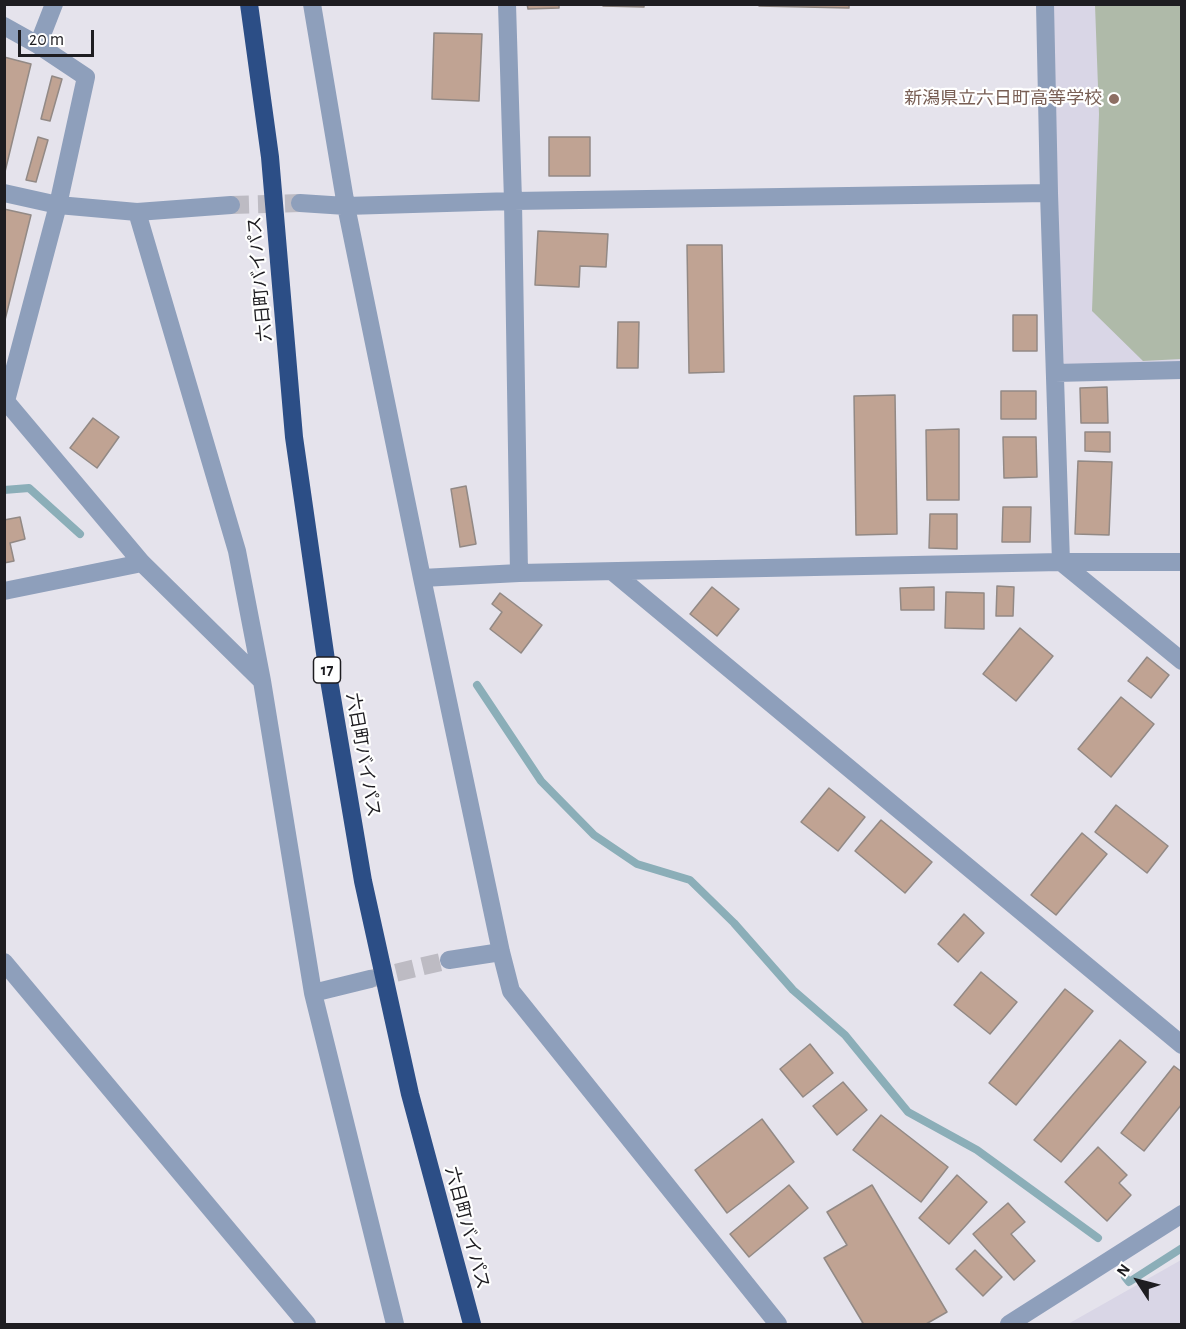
<!DOCTYPE html>
<meta charset="utf-8">
<style>
body{margin:0}
#map{position:relative;width:1186px;height:1329px;overflow:hidden;background:#e5e3ec;font-family:"Alegreya Sans",sans-serif}
canvas{display:block}
.frame{position:absolute;inset:0;border:6px solid #1e1d21;pointer-events:none}
.north{position:absolute;left:1108px;top:1251px;width:60px;height:60px;-webkit-text-stroke:4px #fff;paint-order:stroke;rotate:306deg;font-size:16px;font-weight:700;line-height:24px;text-align:center;color:#1e1d21}
.north::after{content:'';display:block;margin:auto;width:21px;height:27px;background:#1e1d21;clip-path:polygon(50% 0,100% 100%,50% 72%,0 100%)}
.scale{position:absolute;left:18px;top:30px;width:76px;height:27px;box-sizing:border-box;border:3px solid #1e1d21;border-top:0;padding-left:8px;font-size:18px;line-height:21px;white-space:nowrap;color:#1e1d21;-webkit-text-stroke:4px #fff;paint-order:stroke}
</style>
<div id="map">
<canvas width="1186" height="1329"></canvas>
<div class="frame"></div>
<div class="north">N</div>
<div class="scale">20 m</div>
</div>
<script>
const c = document.querySelector('canvas').getContext('2d');
c.lineJoin = 'round';
function paint(path, color) { c.fillStyle = color; c.fill(path, 'evenodd'); }
function trace(path, color, width, dash) { c.strokeStyle = color; c.lineWidth = width; c.lineCap = dash ? 'butt' : 'round'; c.setLineDash(dash || []); c.stroke(path); }
function label(font, color, halo, rows, align = 'center') {
  c.font = font + ' "Alegreya Sans","Noto Sans JP",sans-serif'; c.lineWidth = 4.5; c.setLineDash([]); c.textBaseline = 'middle'; c.strokeStyle = halo; c.fillStyle = color; for (const [text, x, y, turn = 0] of rows) {
    c.save(); c.translate(x, y); c.rotate((+turn || 0) * Math.PI / 180); c.textAlign = isNaN(turn) ? turn : align; if (halo) c.strokeText(text, 0, 0); c.fillText(text, 0, 0); c.restore();
  }
}
const built = new Path2D(`
 M1045 5H1181V370L1055 373Z
 M1181 1260V1324H1068Z`);
const green = new Path2D(`
 M1095 5H1181V359L1143 361 1092 311 1099 114Z`);
const stream = new Path2D(`
 M4 490 29 488 80 534
 M477 685 541 781 594 835 637 864 690 880 734 923 793 990 845 1035 908 1112 977 1150 1098 1238
 M1125 1277 1129 1282 1182 1248`);
const building = new Path2D(`
 M527 4H559V8L528 9Z
 M603 4H644V7L603 6Z
 M759 4H849V8L759 6Z
 M434 33 482 34 479 101 432 99Z
 M4 57 31 64 4 176Z
 M52 76 62 79 50 121 41 119Z
 M38 137 48 140 36 182 26 180Z
 M549 137H590V176H549Z
 M4 209 31 215 4 324Z
 M538 231 608 234 606 267 580 266 579 287 535 285Z
 M687 245H722L724 372 689 373Z
 M1013 315H1037V351H1013Z
 M618 322H639L638 368H617Z
 M1107 387 1108 423H1081L1080 388Z
 M1001 391H1036V419H1001Z
 M895 395 897 534 856 535 854 396Z
 M93 418 119 437 97 468 70 448Z
 M959 429V500H927L926 430Z
 M1085 432H1110V452L1085 451Z
 M1003 437H1036L1037 477 1004 478Z
 M1078 461 1112 462 1109 535 1075 534Z
 M466 486 476 544 460 547 451 489Z
 M1003 507H1031L1030 542H1002Z
 M930 514H957V549L929 548Z
 M20 517 25 539 10 543 14 561 4 563V520Z
 M997 586 1014 587 1013 616H996Z
 M712 587 739 609 717 636 690 614Z
 M934 587V610H901L900 588Z
 M946 592 984 593V629L945 628Z
 M500 593 542 625 521 653 490 629 502 612 492 604Z
 M1020 628 1053 656 1016 701 983 674Z
 M1147 657 1169 675 1151 698 1128 681Z
 M1121 697 1154 724 1111 777 1078 749Z
 M829 788 865 817 838 851 801 822Z
 M1116 805 1168 846 1147 873 1095 832Z
 M881 820 932 862 905 893 855 851Z
 M1082 833 1107 854 1056 915 1031 895Z
 M964 914 984 933 958 962 938 944Z
 M981 972 1017 1002 990 1034 954 1005Z
 M1065 989 1093 1011 1016 1105 989 1083Z
 M1120 1040 1146 1062 1061 1162 1034 1140Z
 M810 1044 833 1073 803 1097 780 1069Z
 M1174 1066 1182 1072V1104L1144 1151 1121 1133Z
 M843 1082 867 1110 837 1135 813 1106Z
 M881 1115 948 1167 921 1202 853 1150Z
 M762 1119 794 1162 727 1213 695 1170Z
 M1098 1147 1127 1175 1119 1183 1131 1195 1107 1221 1065 1182Z
 M957 1175 987 1202 949 1244 919 1218Z
 M789 1185 808 1208 749 1257 730 1234Z
 M872 1185 947 1312 926 1324H860L863 1323 824 1258 847 1245 827 1212Z
 M1008 1203 1025 1222 1011 1234 1035 1261 1014 1280 973 1234Z
 M975 1250 1002 1277 983 1296 956 1269Z`);
const minorTunnel = new Path2D(`
 M231 205 300 203
 M370 979 449 960`);
const minor = new Path2D(`
 M312 4 346 206 422 578 501 952 511 991 778 1324
 M507 4 513 201 519 573
 M1045 4 1049 193 1061 562 1182 661
 M4 26 38 45 86 77 58 205 6 401
 M38 45 54 4
 M4 193 58 205 137 212 231 205
 M300 203 346 206 513 201 1049 193
 M137 212 237 551 262 681 313 993 395 1324
 M1055 373 1182 370
 M4 399 142 563 262 681
 M613 572 1182 1045
 M422 578 519 573 1061 562H1182
 M4 591 142 563
 M449 960 501 952
 M4 962 307 1324
 M313 993 370 979
 M1009 1324 1182 1214`);
const highway = new Path2D(`
 M249 4 270 157 294 437 328 674 363 881 410 1094 472 1324`);
const markers = [
 [1114,99,6,"#8d6e63"]
];
const shields = [
 [327,670,27]
];
const shieldNames = [
 ["17",327,670]
];
const educationNames = [
 ["新潟県立六日町高等学校",1102,99]
];
const streetNames = [
 ["六日町バイパス",260,279,-95],
 ["六日町バイパス",363,755,80],
 ["六日町バイパス",467,1228,75]
];
paint(built, '#d9d6e6');
paint(green, '#afbaa9');
trace(stream, '#8baeb8', 8);
paint(building, '#c0a393');
trace(building, '#928985', 1.5);
trace(minorTunnel, '#bdbbc3', 18, [18, 9]);
trace(minor, '#8e9fbb', 18);
trace(highway, '#2c4e86', 18);
for (const [x, y, r, color] of markers) { const dot = new Path2D(); dot.arc(x, y, r, 0, 2 * Math.PI); c.fillStyle = color; c.fill(dot); trace(dot, '#fff', 2); }
for (const [x, y, w] of shields) { const box = new Path2D(); box.roundRect(x - w / 2, y - 13, w, 26, 4.5); c.fillStyle = '#fff'; c.fill(box); trace(box, '#1e1d21', 1.5); }
label('bold 16px', '#1e1d21', null, shieldNames);
label('18px', '#785e54', '#fff', educationNames, 'right');
label('18px', '#1e1d21', '#fff', streetNames);
</script>
